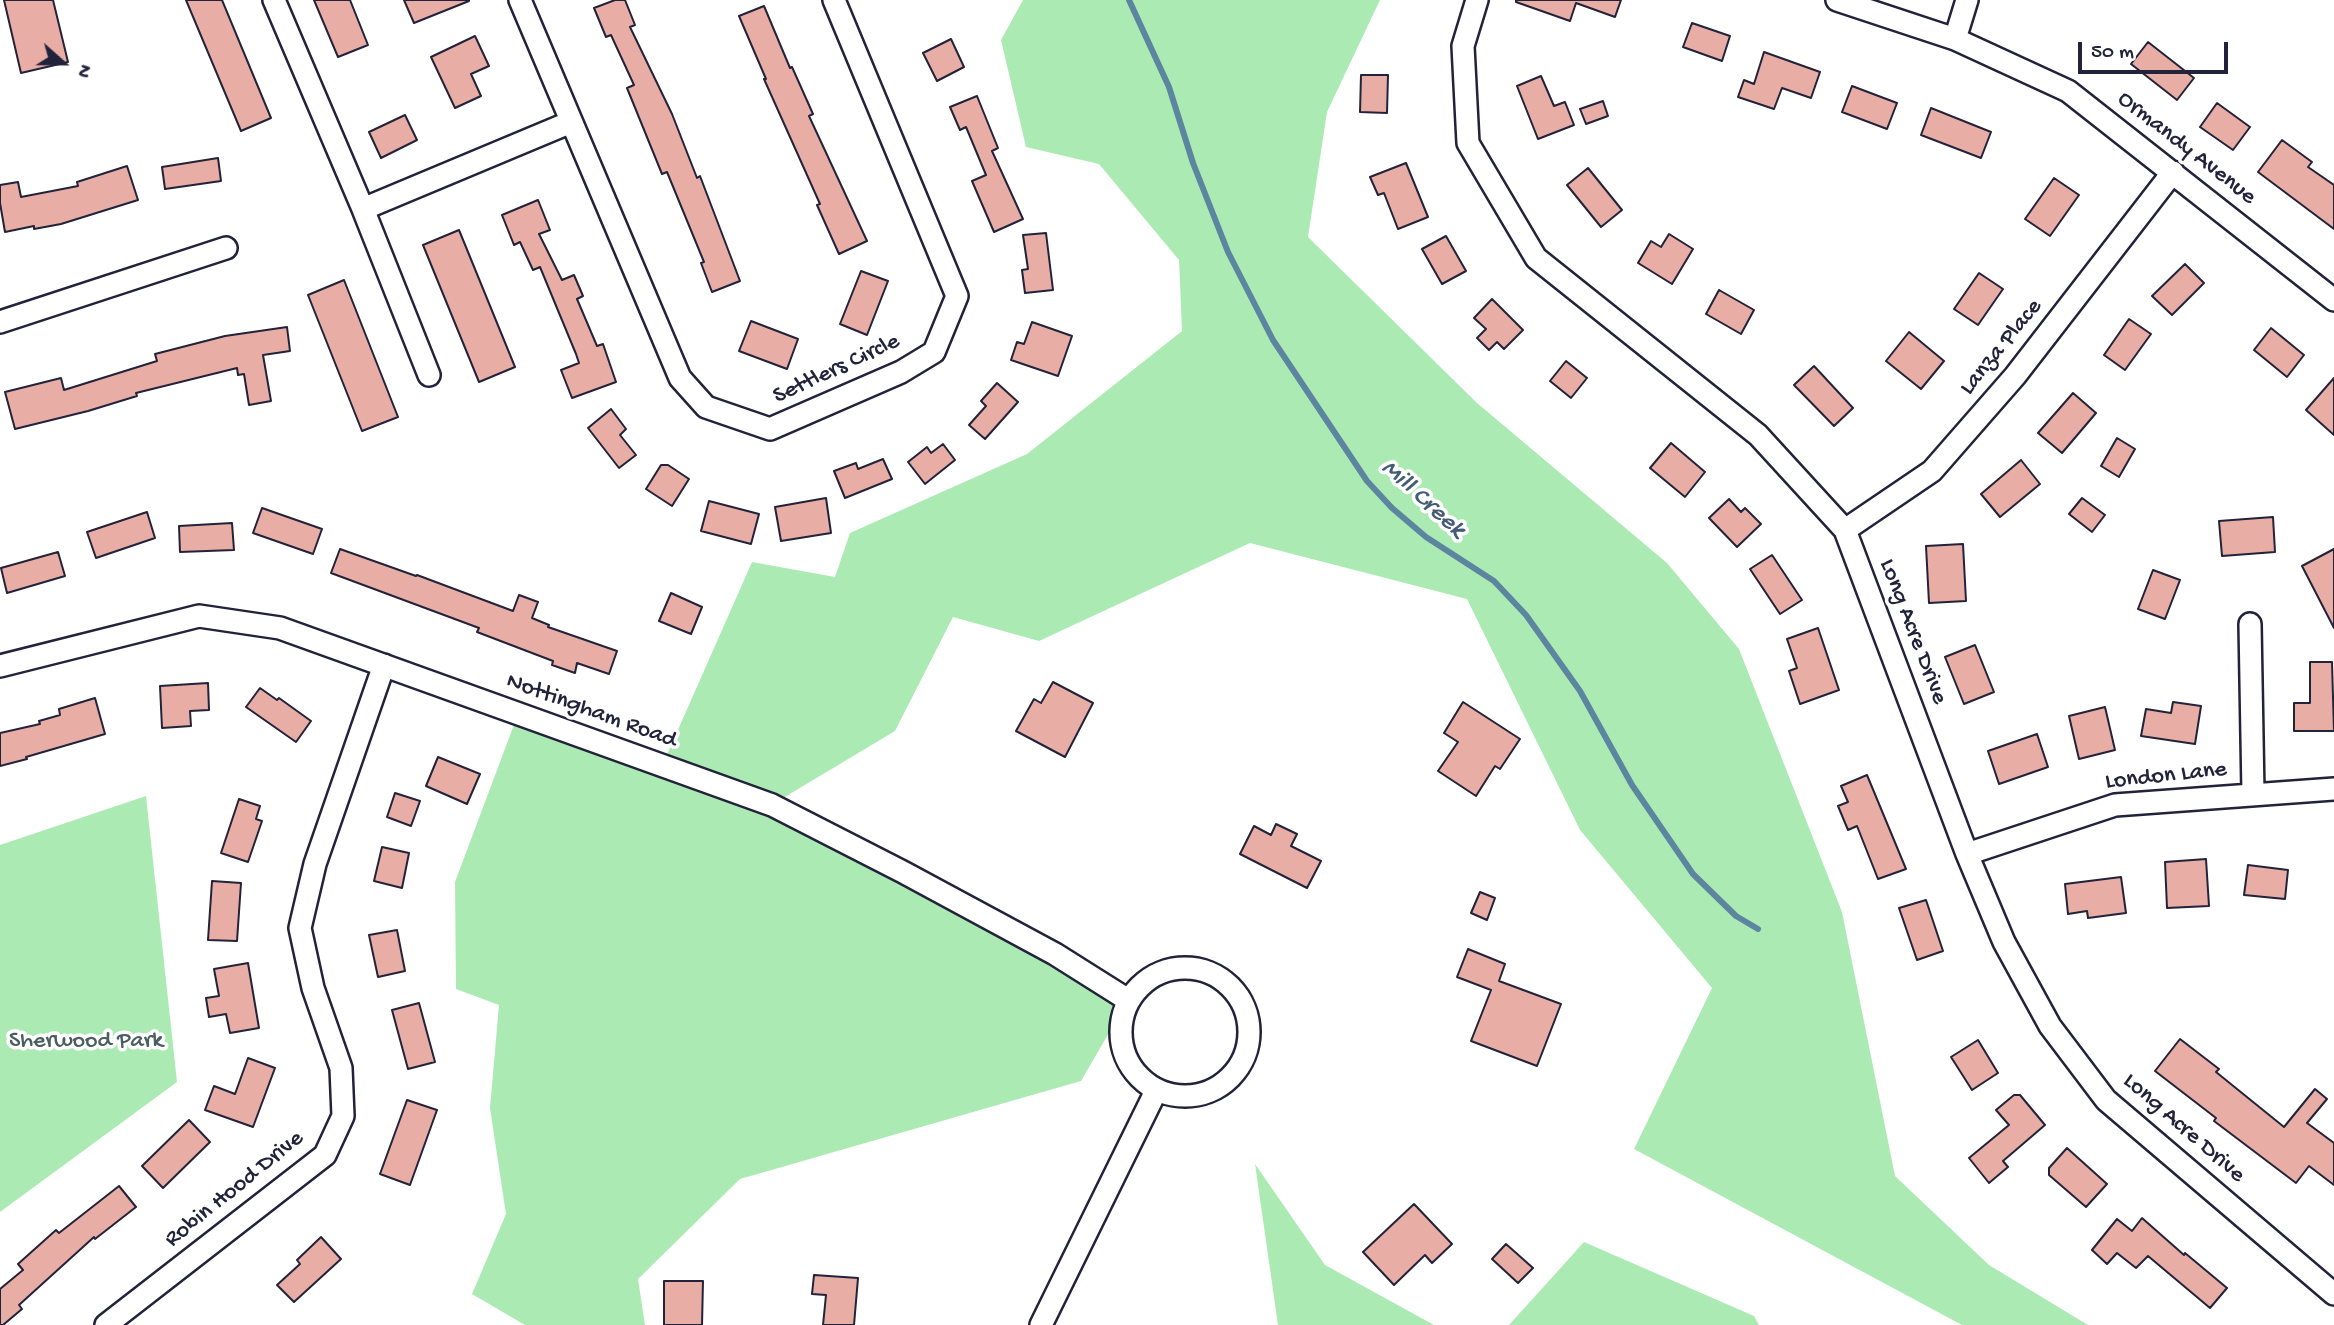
<!DOCTYPE html>
<style>
body{margin:0}
#map{position:relative;width:2334px;height:1325px;overflow:hidden;background:#fff;font-family:"Gochi Hand",sans-serif}
canvas{display:block}
.north{position:absolute;left:28px;top:28px;width:70px;height:70px;-webkit-text-stroke:5px #fff;paint-order:stroke;rotate:111deg;font-size:19px;font-weight:700;line-height:28px;text-align:center;color:#22223b}
.north::after{content:'';display:block;margin:auto;width:24px;height:32px;background:#22223b;clip-path:polygon(50% 0,100% 100%,50% 72%,0 100%)}
.scale{position:absolute;left:2078px;top:42px;width:150px;height:32px;box-sizing:border-box;border:4px solid #22223b;border-top:0;padding-left:9px;font-size:21px;line-height:24px;white-space:nowrap;color:#22223b;-webkit-text-stroke:5px #fff;paint-order:stroke}
</style>
<div id="map">
<canvas width="2334" height="1325"></canvas>
<div class="north">N</div>
<div class="scale">50 m</div>
</div>
<script>
const c = document.querySelector('canvas').getContext('2d');
c.lineJoin = 'round';
function paint(path, color) { c.fillStyle = color; c.fill(path, 'evenodd'); }
function trace(path, color, width, dash) { c.strokeStyle = color; c.lineWidth = width; c.lineCap = dash ? 'butt' : 'round'; c.setLineDash(dash || []); c.stroke(path); }
function label(font, color, halo, rows, align = 'center') {
  c.font = font + ' "Gochi Hand",sans-serif'; c.lineWidth = 7; c.setLineDash([]); c.textBaseline = 'middle'; c.strokeStyle = halo; c.fillStyle = color; for (const [text, x, y, turn = 0] of rows) {
    c.save(); c.translate(x, y); c.rotate((+turn || 0) * Math.PI / 180); c.textAlign = isNaN(turn) ? turn : align; if (halo) c.strokeText(text, 0, 0); c.fillText(text, 0, 0); c.restore();
  }
}
const green = new Path2D(`
 M1023 0H1380L1327 112 1308 237 1477 403 1667 563 1739 649 1842 912 1895 1176 1989 1265 2088 1325H1962L1634 1149 1712 988 1580 830 1467 599 1250 543 1039 641 953 617 895 731 773 804 1128 1000 1081 1081 740 1179 638 1279 645 1325H525L472 1294 506 1214 490 1108 499 1005 456 989 455 882 518 714 662 766 752 562 835 577 850 533 1027 454 1182 331 1179 260 1099 164 1026 147 1001 40Z
 M146 796 177 1082 0 1212V845Z
 M1255 1164 1325 1265 1434 1325H1278Z
 M1584 1242 1754 1316 1759 1325H1509Z`);
const stream = new Path2D(`
 M1129 0 1169 87 1193 163 1228 252 1273 340 1367 481 1392 508 1426 537 1494 581 1526 615 1580 691 1632 785 1693 874 1736 916 1758 929`);
const building = new Path2D(`
 M4 0H53L68 62 21 73Z
 M186 0H222L271 118 241 131Z
 M314 0H350L368 45 338 57Z
 M404 0H469V1L414 23Z
 M615 0H625L635 25 630 27 672 114 697 178 700 176 740 281 712 292 701 263 704 262 667 172 662 174 627 88 634 85 611 35 606 37 594 8Z
 M1516 0H1621L1615 17 1576 3 1570 21 1516 2Z
 M764 6 790 68 792 67 813 114 809 116 867 241 839 254 817 205 820 204 764 79H766L739 16Z
 M1692 23 1730 36 1722 61 1683 47Z
 M475 36 489 66 471 74 481 96 455 108 431 57Z
 M951 39 964 67 937 81 923 53Z
 M2148 42 2194 78 2177 100 2131 64Z
 M1764 52 1820 72 1811 98 1782 88 1774 109 1738 97 1744 80 1754 84Z
 M1361 75H1388L1387 113 1360 112Z
 M1541 76 1554 106 1565 102 1574 125 1538 139 1517 86Z
 M1852 86 1897 103 1887 129 1842 112Z
 M977 96 998 148 992 151 1023 219 994 232 972 181 986 175 966 127 960 130 950 107Z
 M1603 101 1608 116 1586 124 1580 109Z
 M2217 103 2250 127 2233 150 2200 127Z
 M1931 108 1991 132 1981 158 1921 135Z
 M405 115 417 140 381 158 369 132Z
 M2282 140 2312 162 2308 167 2334 185V229L2258 172Z
 M218 158 221 181 165 189 162 167Z
 M1406 163 1428 217 1398 229 1384 193 1378 195 1370 177Z
 M127 166 138 200 61 224 34 229V226L5 232 0 203V185L18 182 21 197 78 186 77 182Z
 M1588 168 1622 210 1601 227 1567 185Z
 M2054 178 2079 195 2050 236 2025 219Z
 M538 200 550 230 539 234 562 280 574 275 583 296 577 299 597 346 603 344 616 382 572 398 561 370 579 363 576 354 540 267 533 270 520 242 514 245 502 215Z
 M459 230 515 367 479 382 423 245Z
 M1046 233 1053 290 1025 293 1022 270 1028 269 1023 235Z
 M1669 234 1693 249 1672 284 1638 263 1651 241 1661 247Z
 M1446 236 1466 271 1442 284 1422 249Z
 M2185 264 2204 283 2172 315 2152 296Z
 M861 271 888 281 867 335 840 324Z
 M1979 273 2003 289 1978 325 1954 309Z
 M344 280 398 417 362 431 308 295Z
 M1719 290 1754 310 1741 334 1706 314Z
 M1492 299 1523 330 1504 349 1497 342 1489 350 1477 338 1486 329 1474 318Z
 M2129 319 2151 334 2125 370 2104 355Z
 M751 321 798 339 787 369 739 351Z
 M1032 322 1072 336 1058 376 1011 360 1017 342 1024 344Z
 M287 327 290 351 263 355 271 401 249 405 244 374 238 375 237 368 136 393 137 396 88 411 15 429 5 392 61 378 64 390 157 361 155 354 225 336Z
 M2271 328 2304 355 2287 377 2254 350Z
 M1909 332 1944 361 1921 389 1886 361Z
 M1566 361 1587 378 1571 398 1550 381Z
 M1814 366 1853 408 1834 426 1794 385Z
 M2334 378V435L2306 410Z
 M997 383 1018 402 985 439 969 425 986 406 981 401Z
 M2073 393 2096 413 2062 453 2038 433Z
 M611 409 626 429 620 435 636 455 619 468 588 428Z
 M2117 438 2135 449 2119 477 2101 466Z
 M1671 443 1705 472 1685 497 1650 468Z
 M943 444 955 460 925 484 908 462 927 447 931 453Z
 M883 459 892 479 845 498 834 471 856 463 858 469Z
 M2021 460 2040 484 2000 517 1981 494Z
 M661 465H668L689 479 672 506 646 489Z
 M826 498 831 533 781 541 775 507Z
 M2082 498 2105 515 2092 532 2069 514Z
 M1729 499 1741 512 1745 508 1761 524 1737 547 1709 518Z
 M709 501 759 514 751 544 701 531Z
 M262 508 322 529 313 554 253 533Z
 M147 512 155 538 96 558 87 532Z
 M2273 517 2275 552 2222 556 2219 521Z
 M232 523 234 550 180 552 179 526Z
 M1963 544 1966 601 1929 603 1926 546Z
 M340 549 416 576 417 575 513 611 519 595 538 602 532 618 549 625 548 627 617 651 609 674 577 663 575 673 552 665 553 661 477 632 479 628 331 573Z
 M2334 549V628L2302 566Z
 M58 552 65 576 7 593 1 568Z
 M1772 555 1802 600 1780 614 1750 569Z
 M2153 570 2180 580 2165 619 2138 609Z
 M671 593 702 607 691 634 659 621Z
 M1818 628 1839 690 1800 704 1789 671 1797 668 1787 639Z
 M1975 645 1994 692 1964 704 1945 657Z
 M2310 662H2332L2334 731H2294V703H2310Z
 M1053 682 1093 703 1065 757 1016 731 1034 699 1041 703Z
 M208 683 209 710 190 711 191 726 162 728 160 686Z
 M260 688 277 700 279 698 311 721 296 742 246 707Z
 M95 698 105 734 26 757 27 759 0 766V733L40 724 39 721 60 715 59 709Z
 M1463 702 1520 739 1500 769 1495 766 1476 796 1438 771 1458 742 1444 733Z
 M2173 702 2201 706 2195 744 2141 736 2146 709 2171 713Z
 M2105 707 2115 750 2079 759 2069 716Z
 M2037 734 2048 767 1999 784 1988 751Z
 M438 757 480 774 467 804 426 786Z
 M1867 775 1906 869 1878 879 1857 826 1848 830 1838 806 1848 802 1841 786Z
 M395 793 420 801 411 826 387 817Z
 M239 799 260 806 256 819 262 821 248 862 221 853Z
 M1276 824 1297 834 1291 846 1321 861 1307 888 1240 854 1254 826 1271 835Z
 M382 847 409 853 402 888 374 881Z
 M2206 859 2209 906 2167 908 2165 862Z
 M2248 865 2288 870 2285 899 2244 895Z
 M2121 877 2126 913 2088 918 2087 911 2068 914 2065 884Z
 M212 881 241 883 237 941 208 940Z
 M1480 892 1495 898 1487 920 1471 913Z
 M1926 900 1943 951 1917 960 1899 908Z
 M397 930 405 971 378 977 369 935Z
 M1468 949 1505 964 1499 981 1561 1004 1537 1066 1471 1041 1491 990 1457 977Z
 M248 963 259 1028 230 1033 226 1014 209 1017 206 998 219 996 214 969Z
 M419 1003 435 1062 408 1069 392 1010Z
 M2180 1039 2219 1069 2216 1072 2284 1127 2315 1089 2327 1099 2307 1123 2334 1143V1185L2309 1166 2296 1183 2214 1121 2216 1118 2155 1071Z
 M1978 1040 1998 1073 1972 1090 1951 1057Z
 M248 1058 275 1068 253 1127 205 1110 214 1086 235 1094Z
 M2014 1095H2020L2045 1125 2003 1161 2008 1167 1989 1183 1969 1158 2009 1125 1996 1110Z
 M407 1100 437 1110 410 1185 380 1174Z
 M189 1120 210 1142 163 1188 142 1166Z
 M2067 1148 2107 1184 2086 1207 2049 1175V1168Z
 M119 1186 136 1207 95 1239 94 1237 19 1305 22 1309 3 1325H0V1289L23 1270 18 1264 56 1230 59 1233Z
 M1414 1204 1452 1244 1432 1263 1425 1255 1394 1285 1363 1252Z
 M2142 1218 2184 1255 2185 1253 2227 1288 2210 1308 2148 1256 2136 1268 2117 1253 2107 1264 2092 1250 2117 1219 2132 1231Z
 M321 1237 341 1259 294 1302 277 1285 300 1264 297 1260Z
 M1506 1244 1533 1268 1518 1283 1492 1259Z
 M814 1275 858 1278 854 1325H823L826 1295 812 1294Z
 M664 1281H703L702 1325H664Z`);
const street = new Path2D(`
 M274 0 363 209 429 375
 M520 0 680 378 706 407 770 429 901 372 934 352 957 296 834 0
 M1477 0 1463 46 1468 143 1536 258 1758 435 1845 530 1967 854 2004 942 2050 1026 2106 1100 2334 1294
 M1837 0 1955 39 2068 91 2334 300
 M1955 39 1967 0
 M363 209 571 122
 M0 322 226 248
 M1845 530 1932 471 2015 376 2173 172
 M2250 624 2253 794
 M0 666 199 616 280 628 772 805 903 872 1055 954 1128 1000
 M1967 854 2115 805 2334 789
 M1121 1032a64 64 0 1 1 128 0a64 64 0 1 1-128 0Z
 M106 1325 325 1155 343 1116 341 1068 313 988 300 928 315 864 384 665
 M1041 1325 1156 1091`);
const streetNames = [
 ["Ormandy Avenue",2186,149,38],
 ["Lanza Place",2002,348,-51],
 ["Settlers Circle",837,370,-25],
 ["Long Acre Drive",1912,632,69],
 ["Nottingham Road",591,712,20],
 ["London Lane",2166,777,-6],
 ["Long Acre Drive",2183,1129,41],
 ["Robin Hood Drive",235,1190,-39]
];
const parkNames = [
 ["Sherwood Park",86,1042]
];
const waterNames = [
 ["Mill Creek",1422,500,42]
];
paint(green, '#abebb3');
trace(stream, '#5c85a0', 6);
paint(building, '#e8aea5');
trace(building, '#22223b', 2);
trace(street, '#22223b', 26);
trace(street, '#fff', 21);
label('24px', '#22223b', '#fff', streetNames);
label('24px', '#4b5e5f', '#fff', parkNames);
label('italic 26px', '#445c76', '#fff', waterNames);
</script>
